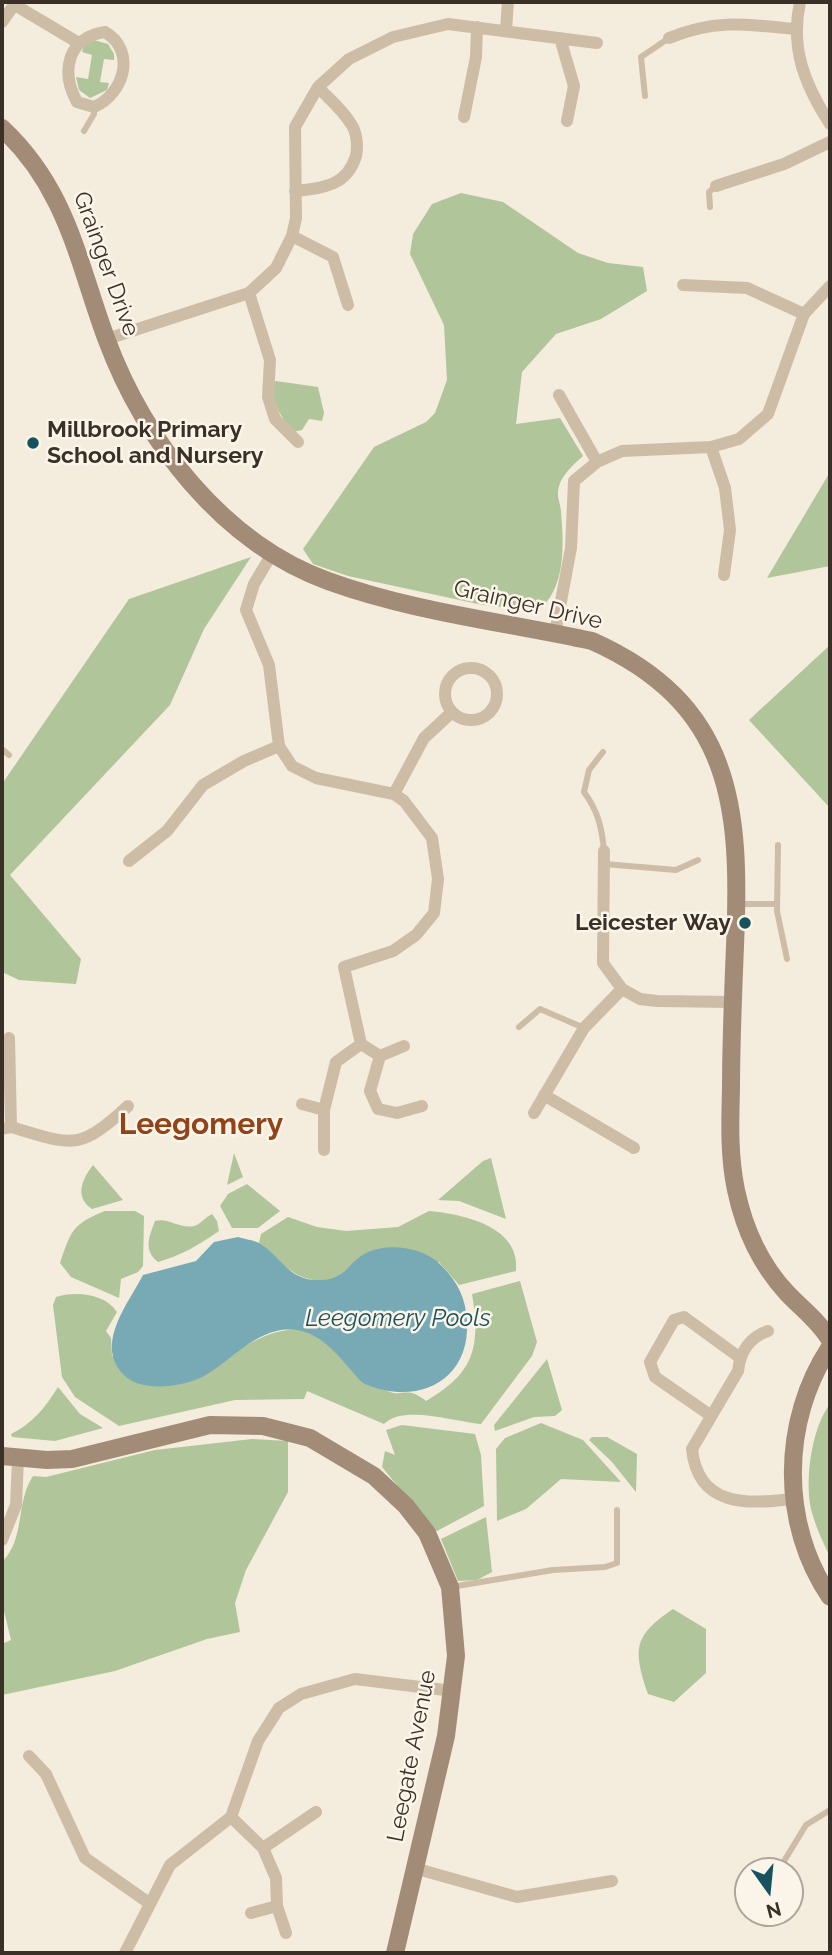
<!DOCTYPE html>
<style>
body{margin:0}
#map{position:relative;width:832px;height:1955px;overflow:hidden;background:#f4ecdc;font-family:Raleway,sans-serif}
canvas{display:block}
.frame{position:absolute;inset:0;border:4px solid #3a3028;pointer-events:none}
.north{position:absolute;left:734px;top:1857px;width:70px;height:70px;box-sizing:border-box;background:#fbf5e9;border:2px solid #aea69c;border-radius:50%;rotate:165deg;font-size:19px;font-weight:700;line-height:28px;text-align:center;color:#3a3028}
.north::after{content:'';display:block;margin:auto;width:24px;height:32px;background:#19525f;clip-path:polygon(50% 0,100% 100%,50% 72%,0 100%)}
</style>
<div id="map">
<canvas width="832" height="1955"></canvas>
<div class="frame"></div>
<div class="north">N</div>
</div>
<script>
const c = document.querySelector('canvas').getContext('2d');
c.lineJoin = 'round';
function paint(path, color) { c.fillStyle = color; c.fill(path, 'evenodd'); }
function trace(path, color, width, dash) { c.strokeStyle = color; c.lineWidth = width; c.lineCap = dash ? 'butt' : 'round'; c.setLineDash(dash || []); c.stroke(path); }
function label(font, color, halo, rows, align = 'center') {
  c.font = font + ' Raleway,sans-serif'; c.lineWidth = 5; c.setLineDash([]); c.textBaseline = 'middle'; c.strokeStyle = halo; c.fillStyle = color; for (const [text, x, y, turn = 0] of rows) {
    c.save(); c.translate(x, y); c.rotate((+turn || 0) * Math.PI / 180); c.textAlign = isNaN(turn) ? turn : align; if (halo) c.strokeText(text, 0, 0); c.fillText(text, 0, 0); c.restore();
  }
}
const green = new Path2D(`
 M94 40 108 44 114 54V60L104 59 100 82 109 83 107 90 90 98 79 90 76 77 88 79 92 55 82 52 84 46Z
 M461 193 503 202 578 253 608 263 643 267 647 291 601 319 556 334 522 372 516 424 560 418 583 456C572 466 560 476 558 491 557 497 561 506 561 512 564 546 566 591 536 612L478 604 348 576 313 564 303 549 374 447 426 422 435 413 447 380 444 325 410 254 413 234 432 204Z
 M276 381 318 387 324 413 322 421 309 419 302 430 293 432C281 417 272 403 272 383Z
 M830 472V566L767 578Z
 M251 557 204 629 170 705 10 875 81 959 76 984 19 980 2 972V784L129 599Z
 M830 645V808L749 720Z
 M234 1153 243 1177 227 1185Z
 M491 1158 506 1219 459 1201 438 1200 483 1161Z
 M93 1165 123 1200 92 1209C74 1197 82 1179 93 1165Z
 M247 1184 280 1211 258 1228H232L220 1206 228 1194Z
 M105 1211H135L144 1216 143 1266 138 1272 121 1279 119 1298 71 1277 60 1263C71 1231 72 1224 105 1211Z
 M429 1211C462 1214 521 1226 516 1271L459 1285 439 1262 351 1265C319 1299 285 1270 259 1243L261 1234 288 1217 317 1227 346 1231 398 1227Z
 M212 1214 217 1221 219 1231C199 1245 182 1255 158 1262 143 1250 149 1237 155 1221 170 1217 181 1231 197 1225 202 1222 206 1217 212 1214Z
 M520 1281 537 1342 532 1356 481 1424C456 1422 403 1404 384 1424L307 1391 304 1399 235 1400 119 1426 75 1397 62 1377 53 1305 56 1297C74 1291 105 1293 117 1312L106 1331 111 1338 112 1356 203 1376C232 1353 286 1310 324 1340 343 1355 363 1381 387 1391 403 1398 406 1385 426 1401 474 1373 481 1348 472 1294Z
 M547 1359 562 1410 555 1416 534 1417 495 1431 494 1425Z
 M58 1387 80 1414 103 1428 55 1441 12 1437 11 1434C33 1423 45 1408 58 1387Z
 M830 1404V1557C824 1544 817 1530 813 1516 803 1487 811 1428 830 1404Z
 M541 1423 583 1440 621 1482 561 1479 526 1509 497 1521 496 1449 505 1438Z
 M402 1425 475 1434 481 1455 484 1506 435 1532 382 1467 385 1451 395 1455 386 1430Z
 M592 1437H607L637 1454 636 1492 612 1462 589 1440Z
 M252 1439 288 1441V1492L246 1570 235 1603 240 1632 207 1639 115 1671 2 1695V1644L11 1640 2 1603V1562C26 1538 15 1503 33 1476L46 1477 155 1450Z
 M486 1517 492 1572 477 1580 458 1581 441 1539Z
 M673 1609 706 1629V1673L674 1702 648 1694C633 1649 633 1636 673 1609Z`);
const water = new Path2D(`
 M238 1237C244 1239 253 1240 259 1243 279 1254 289 1282 320 1280 347 1279 347 1262 368 1252 390 1242 426 1248 442 1266 458 1283 466 1298 467 1322 470 1382 416 1406 365 1384 359 1381 355 1374 350 1369 331 1347 313 1326 281 1330 251 1335 229 1362 204 1376 183 1387 141 1393 124 1375 94 1345 128 1304 143 1275L196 1261 214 1242Z`);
const lane = new Path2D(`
 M645 96 641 57 669 38
 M84 131 94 114V107
 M710 207 709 192 716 186
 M2 749 9 755
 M603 752 589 770 584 792C598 811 602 828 604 851
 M778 845 777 911 787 959
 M605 864 676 870 698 860
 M739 904H777
 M519 1027 540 1009 584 1028
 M451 1587 553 1570 605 1567 617 1563V1510
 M778 1871 806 1825 830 1810
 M770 1914V1913`);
const street = new Path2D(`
 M800 2C790 49 805 85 830 124
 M15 5 77 42
 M2 22 16 2
 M506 30 508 2
 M105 32C137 51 124 94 94 107L77 102C60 71 68 37 105 32Z
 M560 38 574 86 567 121
 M669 38C715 19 747 24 794 29
 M464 117 476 57 477 27
 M716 186 784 164 830 142
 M295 191C323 188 347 186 356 156 358 146 357 132 351 124 343 110 329 99 318 87
 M292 236 333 257 348 305
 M683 285 747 288 804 314
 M249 293 270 360 268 397 275 419 298 442
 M107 339 249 293 276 268 292 236 296 218 295 127 318 87 349 59 393 37 448 24 597 43
 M559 395 597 462
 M711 447 725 488 730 530 724 575
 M273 552 254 584 246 610 269 665 279 746 292 766 316 778 394 794 404 801 432 838 438 879 434 913 416 935 393 951 344 967 361 1044 336 1062 324 1110V1150
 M555 633 571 548 574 481 597 462 622 451 711 447 739 439 768 414 804 314 830 286
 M445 694a26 26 0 1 1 52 0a26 26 0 1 1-52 0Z
 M394 794 424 738 451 713
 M604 851 603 963 622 989 640 999 657 1001 732 1002
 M129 861 167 831 203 785 244 761 279 746
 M9 1038 11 1127
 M361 1044 380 1056 370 1091 378 1109 397 1113 422 1106
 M380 1056 404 1046
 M544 1095 634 1148
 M302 1104 324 1110
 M534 1113 584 1028 622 989
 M2 1129 11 1127C73 1145 78 1152 128 1106
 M768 1331C750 1337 740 1352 738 1371L692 1449C698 1508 748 1504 793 1499
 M710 1415 655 1377 650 1362 674 1320 684 1317 739 1357
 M2 1540 16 1505 18 1459
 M29 1756 46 1774 85 1858 149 1903
 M231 1817 263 1848 276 1878 277 1906 286 1933
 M263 1848 316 1812
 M414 1868 517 1897 612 1881
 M251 1913 277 1906
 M125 1953 170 1865 231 1817 258 1741 279 1708 301 1694 355 1679 453 1691`);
const secondary = new Path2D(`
 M2 128C67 189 77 259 106 338 144 441 223 543 328 581 413 612 505 622 592 641 733 704 741 807 735 946 733 994 731 1042 731 1089 730 1123 729 1157 736 1190 744 1228 760 1264 787 1293 802 1309 819 1321 830 1340
 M830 1347C781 1421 780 1524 830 1597
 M2 1456 47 1460 72 1459 210 1425 263 1426 310 1438 374 1476 406 1506 427 1533 450 1587 456 1656 446 1736 395 1953`);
const markers = [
 [33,443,7,"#19525f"],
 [745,923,7,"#19525f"]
];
const streetNames = [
 ["Grainger Drive",106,264,70],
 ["Grainger Drive",528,605,13],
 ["Leegate Avenue",412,1756,-79]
];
const poiNames = [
 ["Millbrook Primary",47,430],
 ["School and Nursery",47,456],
 ["Leicester Way",731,923,"right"]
];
const waterNames = [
 ["Leegomery Pools",398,1319]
];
const districtNames = [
 ["Leegomery",201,1125]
];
paint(green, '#b1c59a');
paint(water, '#78aab5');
trace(lane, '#cebda6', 6);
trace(street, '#cebda6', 12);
trace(secondary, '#a28c77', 18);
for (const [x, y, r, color] of markers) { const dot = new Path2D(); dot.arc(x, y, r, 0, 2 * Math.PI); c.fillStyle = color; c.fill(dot); trace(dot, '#fbf5e9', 2.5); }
label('23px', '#3a3028', '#fbf5e9', streetNames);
label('bold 23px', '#3a3028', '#fbf5e9', poiNames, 'left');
label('italic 24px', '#19525f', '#fbf5e9', waterNames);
label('bold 30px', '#914419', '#fbf5e9', districtNames);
</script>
